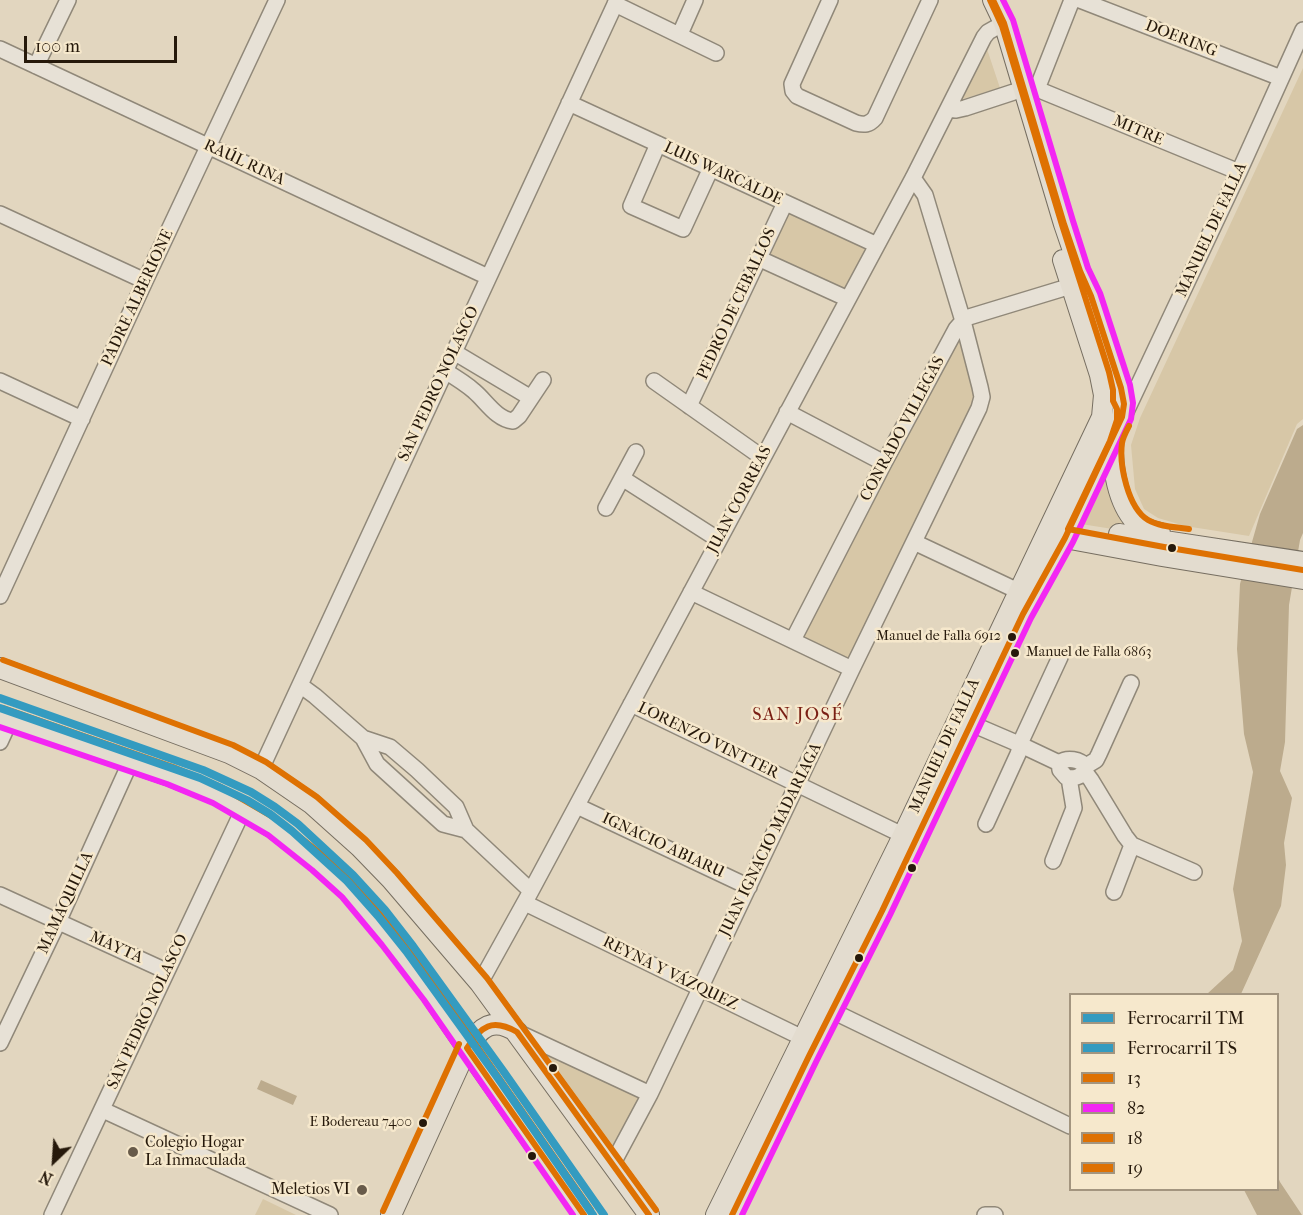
<!DOCTYPE html>
<meta charset="utf-8">
<style>
body{margin:0}
#map{position:relative;width:1303px;height:1215px;overflow:hidden;background:#e2d6bf;font-family:"IM FELL French Canon",serif}
canvas{display:block}
.legend{position:absolute;left:1069px;top:993px;width:210px;height:198px;box-sizing:border-box;background:#f6e8cc;border:2px solid #a3957f;margin:0;padding:8px 10px;list-style:none;font-size:18px;color:#26190b}
.legend li{display:flex;align-items:center;gap:12px;height:30px}
.legend b{width:30px;border:2px solid #a3957f}
.north{position:absolute;left:24px;top:1131px;width:60px;height:60px;-webkit-text-stroke:4px #f6e8cc;paint-order:stroke;rotate:205deg;font-size:16px;font-weight:700;line-height:24px;text-align:center;color:#26190b}
.north::after{content:'';display:block;margin:auto;width:21px;height:27px;background:#26190b;clip-path:polygon(50% 0,100% 100%,50% 72%,0 100%)}
.scale{position:absolute;left:24px;top:36px;width:153px;height:27px;box-sizing:border-box;border:3px solid #26190b;border-top:0;padding-left:8px;font-size:18px;line-height:21px;white-space:nowrap;color:#26190b;-webkit-text-stroke:4px #f6e8cc;paint-order:stroke}
</style>
<div id="map">
<canvas width="1303" height="1215"></canvas>
<ul class="legend">
<li><b style="height:8px;background:#349bc0"></b>Ferrocarril TM</li>
<li><b style="height:8px;background:#349bc0"></b>Ferrocarril TS</li>
<li><b style="height:8px;background:#de7102"></b>13</li>
<li><b style="height:8px;background:#f326f3"></b>82</li>
<li><b style="height:8px;background:#de7102"></b>18</li>
<li><b style="height:8px;background:#de7102"></b>19</li>
</ul>
<div class="north">N</div>
<div class="scale">100 m</div>
</div>
<script>
const c = document.querySelector('canvas').getContext('2d');
c.lineJoin = 'round';
function paint(path, color) { c.fillStyle = color; c.fill(path, 'evenodd'); }
function trace(path, color, width, dash) { c.strokeStyle = color; c.lineWidth = width; c.lineCap = dash ? 'butt' : 'round'; c.setLineDash(dash || []); c.stroke(path); }
function label(font, color, halo, rows, align = 'center') {
  c.font = font + ' "IM FELL French Canon",serif'; c.lineWidth = 5; c.setLineDash([]); c.textBaseline = 'middle'; c.strokeStyle = halo; c.fillStyle = color; for (const [text, x, y, turn = 0] of rows) {
    c.save(); c.translate(x, y); c.rotate((+turn || 0) * Math.PI / 180); c.textAlign = isNaN(turn) ? turn : align; if (halo) c.strokeText(text, 0, 0); c.fillText(text, 0, 0); c.restore();
  }
}
const green = new Path2D(`
 M986 46 1000 88 959 100Z
 M1303 68V419L1297 424 1249 536 1185 526 1158 518 1144 509 1135 489 1131 445 1140 418Z
 M790 210 867 246 844 291 769 257Z
 M961 337 974 385 972 405 849 659 800 638Z
 M1108 461 1138 533 1081 524Z
 M537 1047 642 1098 616 1151Z
 M263 1199 296 1215H255Z`);
const water = new Path2D(`
 M1303 425V533L1300 540 1289 605 1285 742 1280 771 1292 798 1284 843 1286 865 1281 906 1241 994H1207L1233 970 1242 941 1233 889 1253 772 1244 734 1237 649 1240 584 1260 514 1297 429Z
 M261 1080 297 1096 293 1105 257 1089Z
 M1278 1177 1280 1182 1302 1215H1257L1244 1190H1278Z`);
const minor = new Path2D(`
 M830 0 792 84 793 91 797 96 856 123C864 125 869 125 875 118L930 0
 M1080 0 1281 78
 M615 4 716 53
 M680 34 695 0
 M0 49 488 277
 M36 66 68 0
 M1037 89 1072 0
 M569 103 877 245
 M948 109 956 110 965 108 1023 89H1037L1239 172
 M658 144 631 206 683 229 711 168
 M0 214 145 281
 M758 258 848 299
 M454 352 531 398
 M445 371C455 377 465 383 474 391 486 401 496 419 513 421L519 416 543 380
 M0 381 82 419
 M654 381 763 458
 M689 406 785 203
 M787 412 884 463
 M1124 416 1239 172 1303 30
 M622 478 719 540
 M606 508 636 452
 M914 542 1018 591
 M691 592 852 669
 M0 596 145 281 277 0
 M793 640 884 463 956 329 963 321 969 317 1071 286
 M300 685 315 696 363 738 377 764 443 824 466 830
 M631 704 913 840
 M972 724 1021 745 1059 763 1060 770 1066 777C1073 779 1082 777 1086 770V767C1080 759 1067 757 1059 763
 M363 738 390 747 417 770 456 807 466 830 531 891
 M0 742 10 720
 M1086 766 1096 760 1099 754 1131 683
 M261 769 617 0
 M1085 772 1091 780 1125 836 1132 845 1194 872
 M577 806 749 887
 M986 824 1018 754 1023 737 1060 657
 M1053 861 1074 808 1070 784V778
 M1114 892 1132 845
 M0 895 166 971
 M525 903 811 1042
 M480 983 531 891 913 178 984 37 988 32 1004 23
 M822 1006 1070 1126
 M517 1032 650 1094
 M0 1043 58 922 130 763
 M103 1110 330 1215
 M612 1165 650 1094 852 669 979 408 982 397 980 387 963 321 925 195 913 178
 M52 1215C116 1080 179 944 243 810
 M985 1215H995`);
const major = new Path2D(`
 M1113 443C1112 467 1118 503 1135 521 1142 528 1151 531 1160 533
 M1058 531 1060 536 1065 538 1162 556 1303 579
 M1119 534 1303 562
 M0 668 229 753 261 769 312 804 360 847 391 879 480 983 649 1215
 M0 717 170 776 217 795 273 828 318 863 349 891 389 939 431 995 467 1048 584 1215
 M391 1215 467 1048C480 1027 493 1016 517 1032
 M716 1215 898 846 1102 417 1104 395 1100 375 1063 260
 M732 1215 809 1056 882 911 1023 614 1065 538 1122 417 1124 404 1121 388 1091 296 1080 271 1064 224 1004 23 993 0`);
const bus1 = new Path2D(`
 M584 1215 467 1048C481 1026 492 1018 517 1032L649 1215
 M732 1215 809 1056 882 911 1023 614 1065 538 1122 417 1124 404 1121 388 1091 296 1080 271 1064 224 1004 23 993 0`);
const bus2 = new Path2D(`
 M0 727 167 784 213 803 268 835 312 870 342 897 382 945 424 1000 573 1215
 M742 1215 817 1060 890 915 1031 618 1073 542 1131 419 1133 403 1130 385 1100 293 1088 268 1073 221 1013 20 1003 0`);
const bus3 = new Path2D(`
 M3 660 233 745 266 762 317 797 366 840 397 873 487 978 656 1210
 M3 708 173 767 221 787 278 820 324 856 356 885 396 934 438 990 591 1210
 M383 1211 459 1044`);
const bus4 = new Path2D(`
 M990 0 1002 26 1062 225 1109 372 1113 390V401L1117 409V420L1110 441 1068 529 1164 547 1303 570
 M1129 426C1126 432 1123 437 1122 443 1119 465 1128 508 1148 520 1160 527 1176 527 1189 529`);
const rail1 = new Path2D(`
 M0 698 203 770 251 792 275 807 298 824 353 875 385 910 413 946 504 1072 604 1215`);
const rail2 = new Path2D(`
 M0 708 200 778 247 800 270 814 292 831 347 881 378 916 406 951 497 1077 593 1215`);
const markers = [
 [1172,548,5,"#26190b"],
 [1012,637,5,"#26190b"],
 [1015,653,5,"#26190b"],
 [912,868,5,"#26190b"],
 [859,958,5,"#26190b"],
 [553,1068,5,"#26190b"],
 [423,1123,5,"#26190b"],
 [133,1152,6,"#685b4a"],
 [532,1156,5,"#26190b"],
 [362,1190,6,"#685b4a"]
];
const busNames = [
 ["Manuel de Falla 6912",1001,637],
 ["Manuel de Falla 6863",1026,653,"left"],
 ["E Bodereau 7400",412,1123]
];
const streetNames = [
 ["DOERING",1181,39,21],
 ["MITRE",1138,131,23],
 ["RAÚL RINA",244,163,25],
 ["LUIS WARCALDE",723,174,25],
 ["MANUEL DE FALLA",1212,230,-65],
 ["PADRE ALBERIONE",138,298,-65],
 ["PEDRO DE CEBALLOS",737,304,-65],
 ["SAN PEDRO NOLASCO",439,384,-65],
 ["CONRADO VILLEGAS",903,429,-62],
 ["JUAN CORREAS",740,500,-62],
 ["LORENZO VINTTER",708,741,26],
 ["MANUEL DE FALLA",945,746,-65],
 ["JUAN IGNACIO MADARIAGA",771,840,-64],
 ["IGNACIO ABIARU",663,846,25],
 ["MAMAQUILLA",66,903,-65],
 ["MAYTA",116,948,24],
 ["REYNA Y VÁZQUEZ",670,974,26],
 ["SAN PEDRO NOLASCO",148,1012,-65]
];
const poiNames = [
 ["Colegio Hogar",145,1143],
 ["La Inmaculada",145,1161],
 ["Meletios VI",350,1190,"right"]
];
const neighbourhoodNames = [
 ["SAN JOSÉ",798,716]
];
paint(green, '#d7c7a7');
paint(water, '#bcab8d');
trace(minor, '#908879', 18);
trace(major, '#766e61', 22);
trace(minor, '#e7e1d6', 15);
trace(major, '#e3dccf', 20);
trace(bus1, '#de7102', 6);
trace(bus2, '#f326f3', 6);
trace(bus3, '#de7102', 6);
trace(bus4, '#de7102', 6);
trace(rail1, '#349bc0', 8);
trace(rail2, '#349bc0', 8);
for (const [x, y, r, color] of markers) { const dot = new Path2D(); dot.arc(x, y, r, 0, 2 * Math.PI); c.fillStyle = color; c.fill(dot); trace(dot, '#f6e8cc', 2); }
label('14px', '#26190b', '#f6e8cc', busNames, 'right');
label('16px', '#26190b', '#f6e8cc', streetNames);
label('16px', '#26190b', '#f6e8cc', poiNames, 'left');
c.letterSpacing = '1.5px';
label('18px', '#7a1f14', '#f6e8cc', neighbourhoodNames);
c.letterSpacing = '0px';
</script>
